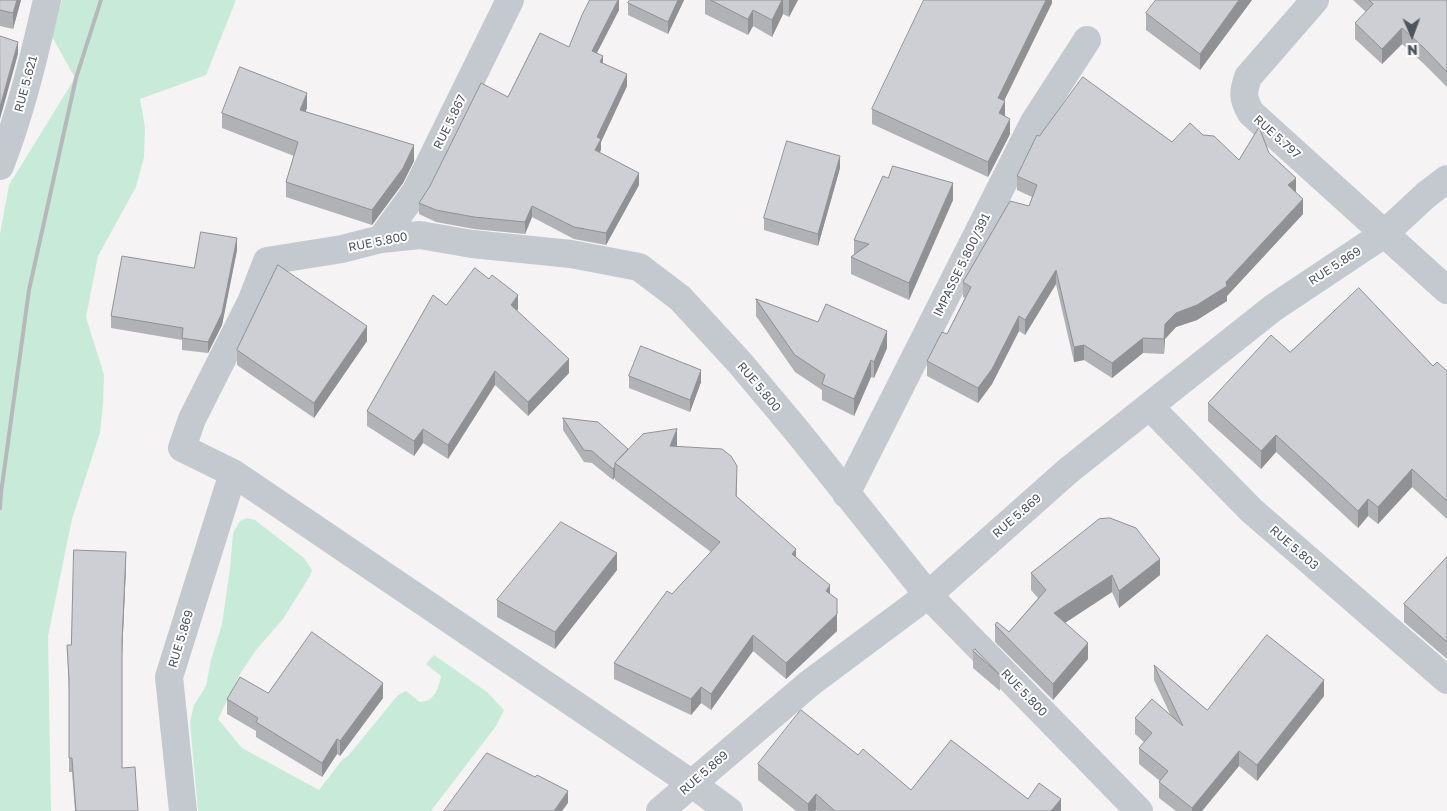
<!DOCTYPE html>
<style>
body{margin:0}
#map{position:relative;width:1447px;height:811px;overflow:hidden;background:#f5f3f3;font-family:"Golos Text",sans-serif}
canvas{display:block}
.north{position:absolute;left:1387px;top:10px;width:50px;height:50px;-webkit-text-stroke:4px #fff;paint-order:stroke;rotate:178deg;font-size:14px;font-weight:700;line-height:20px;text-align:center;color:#4d545e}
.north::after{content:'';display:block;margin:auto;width:18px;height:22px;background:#4d545e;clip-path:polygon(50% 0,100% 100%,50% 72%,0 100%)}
</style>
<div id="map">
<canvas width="1447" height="811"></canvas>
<div class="north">N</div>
</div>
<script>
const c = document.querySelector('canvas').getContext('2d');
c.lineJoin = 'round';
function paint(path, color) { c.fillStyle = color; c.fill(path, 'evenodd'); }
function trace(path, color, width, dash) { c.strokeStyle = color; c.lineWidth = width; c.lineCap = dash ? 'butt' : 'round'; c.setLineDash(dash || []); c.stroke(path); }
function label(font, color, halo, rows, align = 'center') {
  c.font = font + ' "Golos Text",sans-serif'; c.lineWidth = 4; c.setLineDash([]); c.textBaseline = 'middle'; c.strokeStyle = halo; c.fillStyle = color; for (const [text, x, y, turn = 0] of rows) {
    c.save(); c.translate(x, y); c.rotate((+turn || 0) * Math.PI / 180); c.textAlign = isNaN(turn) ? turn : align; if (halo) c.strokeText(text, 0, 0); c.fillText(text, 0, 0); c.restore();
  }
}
const green = new Path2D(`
 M62 0H236L206 75 140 99 145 127 144 157 136 187 98 256 86 317 104 375 103 404 100 433 72 519 48 636 51 811H0V234L9 185 75 78 50 33Z
 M247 518 255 520 304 558 312 570 310 576 283 619 256 650 240 674 218 719 242 748 319 790 342 760 348 756 398 695 406 691 420 702C434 702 439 688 441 676L426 664 434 655 487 692 504 710 496 726 431 811H198L190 722 194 705 206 686 211 660 222 624 230 569 233 533 240 521Z`);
const minor = new Path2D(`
 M1315 0 1248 77C1243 92 1242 98 1251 113L1447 290
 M0 166C21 112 34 57 47 0
 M381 239 416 191 510 0
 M1150 407 1251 510 1447 680
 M846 494 1034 122 1087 40
 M183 811 169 677 233 473
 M660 811 810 683 928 595 1069 470 1273 308 1384 234 1426 195 1447 179
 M729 811 691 783 233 473 182 448 192 419 251 302 267 261 342 249 381 239 420 235 472 244 571 254 639 267 680 298 740 363 797 431 928 595 1139 811`);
const rail = new Path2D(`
 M0 508 1 493 29 290 76 78 101 0`);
const wall = new Path2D(`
 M0 0H21L13 29 0 26Z
 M619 0V10L597 53 603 63 627 86 601 142V150L599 152 639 185 606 245 574 239 532 217 525 234 474 229 436 222 419 214V203L508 97 569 47Z
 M684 0 668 34 628 15V3Z
 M705 0H798L789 17 783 14 772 37 753 26 748 35 705 14Z
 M1052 0V3L1004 101 1005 116 1010 134 988 177 872 124V109Z
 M1252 0 1200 70 1146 30V13Z
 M1353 0H1447V87L1423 63 1402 44 1382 64 1355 39V23L1366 12Z
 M307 108 305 112 414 161 403 183 372 225 286 197V182L294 156 222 128V113Z
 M1203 135 1239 160 1269 153 1296 192 1303 214 1227 296V301L1197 320 1176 327 1165 339 1164 354 1143 353 1112 378 1084 360 1074 362 1056 284 1025 335 1019 331 992 384 978 403 927 376V361L947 334 965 298 963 297V282L1029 206 1032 197 1017 190V176L1039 136 1172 142Z
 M840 168 818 246 764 230V218Z
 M888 178 953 200 909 300 851 274V257L854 254V240Z
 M237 250 222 325 208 353 182 350V340L111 328V316L194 268Z
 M756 299 887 348 874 378 871 377 854 416 822 400V390L795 372 756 316Z
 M446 305 518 309 517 311 569 373 528 416 495 385 448 459 423 443 414 456 367 426V411Z
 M367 341 314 418 237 365V350Z
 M1290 352 1433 366 1447 371V519L1412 487 1378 524 1368 516 1358 528 1276 452 1261 469 1208 421V403Z
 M629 376 701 382 690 412 629 388Z
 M563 418 628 449 677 446 676 447 737 483 736 497 796 557 830 594 837 631 786 679 753 651 711 710 701 703 691 715 614 679V663L672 594 711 552 615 480V477L613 480 592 463 584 462 563 430Z
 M1447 557V659L1404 622V604Z
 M126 566 122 655V768L138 811H75L72 772H69V692L67 645H71Z
 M617 570 555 649 497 617V600Z
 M1031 573 1160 575 1119 608 1112 592 1065 623 1088 659 1053 700 995 642V625L1009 632 1038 598 1031 590Z
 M973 651 1000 675V691L973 668Z
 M1154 665 1207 710 1324 696 1257 781 1239 766 1202 811H1176L1159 798V782L1160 781 1139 764V748L1144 742 1135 734V718L1170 714 1154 680Z
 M268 693 383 698 340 756 337 754 322 777 256 737V731L227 714V699Z
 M858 755 911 790 1028 799 1061 811H817L816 810 815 811H796L758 780V764Z`);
const shadedWall = new Path2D(`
 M17 0H21L13 29V13Z
 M618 0H619V10L592 62V51Z
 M678 0H684L668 34V22Z
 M782 0H783V14L772 37V20Z
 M789 0H798L789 17Z
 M1046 0H1052V3L998 113V98Z
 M1239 0H1252L1200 70V54Z
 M753 10V26L748 35V19Z
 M1402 28V44L1382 64V49Z
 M18 42V54L0 119V107Z
 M603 56V67L600 62Z
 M627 74V86L601 142V150L595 162V150L597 137Z
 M307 93V108L300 125V110Z
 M1005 101V116L999 113Z
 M1010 119V134L988 177V162Z
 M414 145V161L403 183 372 225V210Z
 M840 156V168L818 246V234Z
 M639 173V185L606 245V233Z
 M1296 178V193L1288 185Z
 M953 183V200L909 300V283Z
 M1303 199V214L1227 296V301L1197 320 1176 327 1165 339 1164 354V339L1165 324 1176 313 1226 282Z
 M532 206V217L525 234V222Z
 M237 238V250L222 325 208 353V342Z
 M1056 270V284L1025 335V320Z
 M518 295V309L511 319V305Z
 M1019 316V331L992 384 978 403V388Z
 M367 326V341L314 418V403Z
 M887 331V348L874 378V362Z
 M1143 338V353L1112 378V363Z
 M1084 345V360L1074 362V347Z
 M569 359V373L528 416V402Z
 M871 360V377L854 416V399Z
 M701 370V382L690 412V400Z
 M495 371V385L448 459V445Z
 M423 429V443L414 456V441Z
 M677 429V446L670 463V446Z
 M1276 435V452L1261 469V451Z
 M615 466V477L613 480V469Z
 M737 466V483L736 513V496Z
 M1412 469V487L1378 524V507Z
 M1368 499V516L1358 528V511Z
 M796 549V566L792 554Z
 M126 552V566L122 655V642Z
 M617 553V570L555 649V632Z
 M1160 559V575L1119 608V591Z
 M1112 575V592L1054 630V613Z
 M830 585V601L826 591Z
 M837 614V631L786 679V663Z
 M753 635V651L711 710V694Z
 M1088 643V659L1053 700V684Z
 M1324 680V696L1257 781V765Z
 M383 683V698L340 756V741Z
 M701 687V703L691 715V699Z
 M337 739V754L322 777V763Z
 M1239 751V766L1202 811H1192V808Z
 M568 791V803L562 811H554Z
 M816 794V810L815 811H808V804Z
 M1061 799V811H1051Z`);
const building = new Path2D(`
 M0 0H17L13 13 0 10Z
 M590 0H618L592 51 603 56 600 62 627 74 597 137 601 139 595 150 639 173 606 233 574 227 532 206 525 222 474 217 436 210 419 203 430 186 481 83 508 97 540 33 569 47 582 15Z
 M630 0H678L668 22 628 3Z
 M711 0H782L772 20 753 10 748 19Z
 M924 0H1046L998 98 1005 101 999 113 1010 119 988 162 872 109Z
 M1156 0H1239L1200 54 1146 13Z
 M1369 0H1447V72L1423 47 1402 28 1382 49 1355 23 1373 4Z
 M0 36 18 42 0 107Z
 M240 67 307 93 300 110 414 145 403 168 372 210 286 182 298 142 222 113Z
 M1083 77 1172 142 1190 123 1203 135 1214 136 1239 160 1259 127 1269 153 1296 178 1288 185 1303 199 1226 282 1227 286 1197 305 1176 313 1165 324 1164 339 1143 338 1112 363 1084 345 1074 347 1056 270 1025 320 1019 316 992 369 978 388 927 361 942 332 947 334 971 287 963 282 1010 201 1029 206 1037 185 1017 176 1037 135 1039 136Z
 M787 141 840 156 818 234 764 218Z
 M893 166 953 183 909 283 851 257 869 244 854 240 883 176 888 178Z
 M201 232 237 238 222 313 208 342 182 338 183 328 111 316 122 256 194 268Z
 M278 265 367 326 314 403 237 350Z
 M475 268 489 279 492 275 518 295 511 305 569 359 528 402 495 371 448 445 423 429 414 441 367 411 433 295 446 305Z
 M1359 288 1433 366 1437 362 1447 371V501L1412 469 1378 507 1368 499 1358 511 1276 435 1261 451 1208 403 1271 335 1290 352Z
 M756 299 818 322 826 304 887 331 874 362 871 360 854 399 822 384 825 375 795 355Z
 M641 346 701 370 690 400 629 376Z
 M563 418 598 422 628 449 615 463V466L613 469 592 451 584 450Z
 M677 429 670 446 722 449 731 456 737 466 736 496 796 549 792 554 830 585 826 591 837 599V614L786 663 753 635 711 694 701 687 691 699 614 663 667 591 672 594 720 542 615 463 643 434Z
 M1110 518 1136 528 1160 559 1119 591 1112 575 1054 613 1088 643 1053 684 995 625 997 622 1009 632 1046 590 1031 573 1099 519Z
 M561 522 617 553 555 632 497 600Z
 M74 550 126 552 122 642V768L135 767 138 811H76L72 758H69V679L67 645H71Z
 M1447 557V642L1404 604Z
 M312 632 383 683 340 741 337 739 322 763 256 722 258 718 227 699 240 677 268 693Z
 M1267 635 1324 680 1257 765 1239 751 1192 808 1159 782 1168 771 1139 748 1152 733 1135 718 1152 699 1183 726 1154 665 1207 710Z
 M975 649 1000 675 973 651Z
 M801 710 858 755 863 749 911 790 951 740 1028 799 1039 783 1061 799 1051 811H835L816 794 808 804 758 764Z
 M487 753 535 777 537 775 568 791 554 811H444Z`);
const streetNames = [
 ["RUE 5.621",26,84,-75],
 ["RUE 5.867",450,122,-64],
 ["RUE 5.797",1277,137,42],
 ["RUE 5.800",378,242,-11],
 ["IMPASSE 5.800/391",962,265,-64],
 ["RUE 5.869",1335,266,-33],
 ["RUE 5.800",759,387,50],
 ["RUE 5.869",1017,516,-41],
 ["RUE 5.803",1294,548,41],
 ["RUE 5.869",181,639,-73],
 ["RUE 5.800",1024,693,46],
 ["RUE 5.869",704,773,-41]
];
paint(green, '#c8ebd9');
trace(minor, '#c3c9cf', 28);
trace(rail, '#b6b8bc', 4);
paint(wall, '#b1b2b6');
paint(shadedWall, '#909194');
paint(building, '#cecfd4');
trace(building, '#909194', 1);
label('12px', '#4d545e', '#fff', streetNames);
</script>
